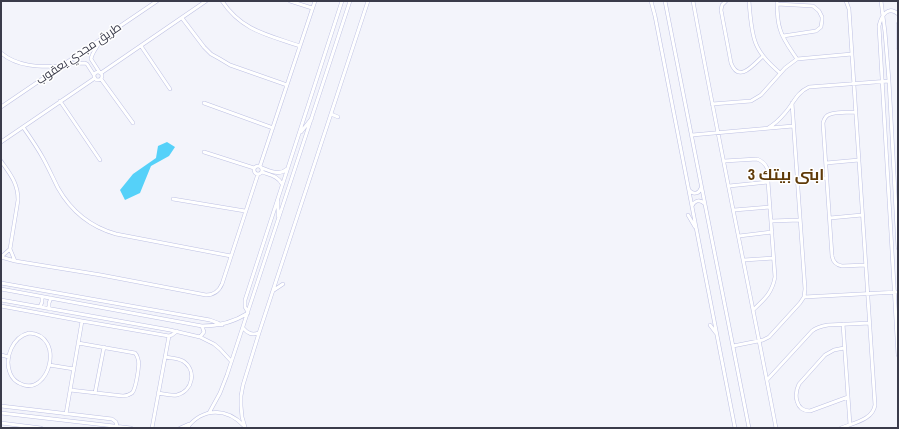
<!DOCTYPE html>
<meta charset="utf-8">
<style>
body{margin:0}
#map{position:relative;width:899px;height:429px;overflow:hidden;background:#f3f4fb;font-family:"Archivo Narrow",sans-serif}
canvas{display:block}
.frame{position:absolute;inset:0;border:2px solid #3a3b4a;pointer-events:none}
</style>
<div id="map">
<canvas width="899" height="429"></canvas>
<div class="frame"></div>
</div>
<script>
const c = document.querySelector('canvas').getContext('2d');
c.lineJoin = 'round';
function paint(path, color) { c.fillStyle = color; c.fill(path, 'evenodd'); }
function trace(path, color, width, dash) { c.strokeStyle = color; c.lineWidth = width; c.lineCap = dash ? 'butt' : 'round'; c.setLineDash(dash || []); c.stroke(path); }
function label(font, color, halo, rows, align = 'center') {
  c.font = font + ' "Archivo Narrow",Cairo,sans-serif'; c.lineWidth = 3; c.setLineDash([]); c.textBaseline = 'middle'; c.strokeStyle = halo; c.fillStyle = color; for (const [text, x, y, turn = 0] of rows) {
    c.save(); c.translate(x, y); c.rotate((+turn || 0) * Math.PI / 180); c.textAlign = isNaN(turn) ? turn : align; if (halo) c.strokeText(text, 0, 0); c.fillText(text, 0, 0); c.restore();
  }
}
const water = new Path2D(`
 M167 142 175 147 169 156 151 166 140 193 125 200 120 190 133 174 156 158 158 146Z`);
const street = new Path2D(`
 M222 1C242 31 268 35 300 46
 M290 1 312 8
 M651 1 655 16 735 428
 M665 1 749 428
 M693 1C719 144 749 286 776 428
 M726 1 722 5 721 10 731 63C739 84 754 64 763 56
 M749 1C750 14 751 32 756 44 761 56 771 65 780 73
 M777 1C777 10 777 20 780 29 783 40 791 50 797 59
 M881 1 885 32 889 81 898 248
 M777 4 813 6 819 11 822 17V20L821 27 816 31 783 36
 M898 14C888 5 881 16 879 26L898 355
 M182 18 204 47 211 54 220 59 230 65 287 85
 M898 24V48
 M100 40C98 47 92 52 91 59L100 73
 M141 46 170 89
 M1 53C18 67 39 67 60 66
 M65 64 85 63 87 64 94 75
 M94 76a4 4 0 1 1 8 0a4 4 0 1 1-8 0Z
 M101 73 206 1
 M101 79 133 123
 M60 101 100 160
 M204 103 273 128
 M712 104 751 101 761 95 785 68 797 59 852 54
 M1 107 157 1
 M856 112C849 112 834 112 828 115 825 117 824 119 823 123L832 256C833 262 836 265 842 266L866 265
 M331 114 338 117
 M23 127C30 137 37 147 43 158 48 167 53 178 58 188 71 211 91 227 116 234L231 256
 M768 128C775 124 780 119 785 113 794 103 796 93 809 87L889 81
 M301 132 312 118
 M692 135 793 126
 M1 142 95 78
 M204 152 254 168
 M1 161C10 174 18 183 18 200L10 249 15 261
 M724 161 757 159C762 161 765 163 767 168L775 277C772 293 765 299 753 310
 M826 163 859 160
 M254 170a4 4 0 1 1 8 0a4 4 0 1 1-8 0Z
 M260 166 315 1
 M262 168C271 171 279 176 287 169
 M262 172C270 175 278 176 282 184
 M797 180 827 178
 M729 186 768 182
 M689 190C693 195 699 194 701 188
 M173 199 245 211
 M278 201V216
 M692 206C695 200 700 199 705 204
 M734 210 770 207
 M688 215 695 227
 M830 218 862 215
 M771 221 800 220
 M739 236 772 232
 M1 257 15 261 101 275 206 295C214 295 219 291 222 284L258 174
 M1 257 10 249
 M744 260 774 258
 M1 283 210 320 218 323 222 325
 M1 289 202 326C220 326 234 322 248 313
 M274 290 283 284
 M804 297 898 292
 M1 300 170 330 200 337 214 344 220 349 231 361
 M1 306 82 321 169 336 172 335 177 331
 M40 307 42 302V297
 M49 309V303L51 298
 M248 312 245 307V300L342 1
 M843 324 850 425
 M710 325 716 333
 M243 328C248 334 252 335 259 333
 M29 333C66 335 49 397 21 384 16 382 12 378 10 373 4 357 13 337 29 333Z
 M200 337 204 332 202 326
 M733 346 763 340 769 337 800 303 804 297 805 289 792 103
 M844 348 834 350 825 355 799 384C794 394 795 411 810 411L848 397
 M1 355 9 357
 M49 365 74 369
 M767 380 812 331C817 327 822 326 828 325L870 323
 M70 390 123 396C126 396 129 395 132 393 136 389 140 364 138 359 137 356 137 355 135 353L78 343
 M95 393 104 347
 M158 393C164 394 171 396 177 395 193 391 197 370 183 361 178 358 170 358 165 357
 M1 406 112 419 116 422 117 426
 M1 413 131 428
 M209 413 220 393 227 375 350 1
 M66 414 82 321
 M1 423 41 428
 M245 427 242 417 241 406V396L243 385 259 333 368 1
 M152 428 169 336
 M180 428 189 424
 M187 428C203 407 227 408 244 426
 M841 428C853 423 873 420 875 405L849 9 846 1`);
const streetNames = [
 ["طريق مجدي يعقوب",79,54,-34]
];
const districtNames = [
 ["ابنى بيتك 3",786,176]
];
paint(water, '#55d1f9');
trace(street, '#bdc0e3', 4);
trace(street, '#fff', 3);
label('12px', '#3a3b4a', '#fff', streetNames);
label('bold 16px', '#603b09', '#fff', districtNames);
</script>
